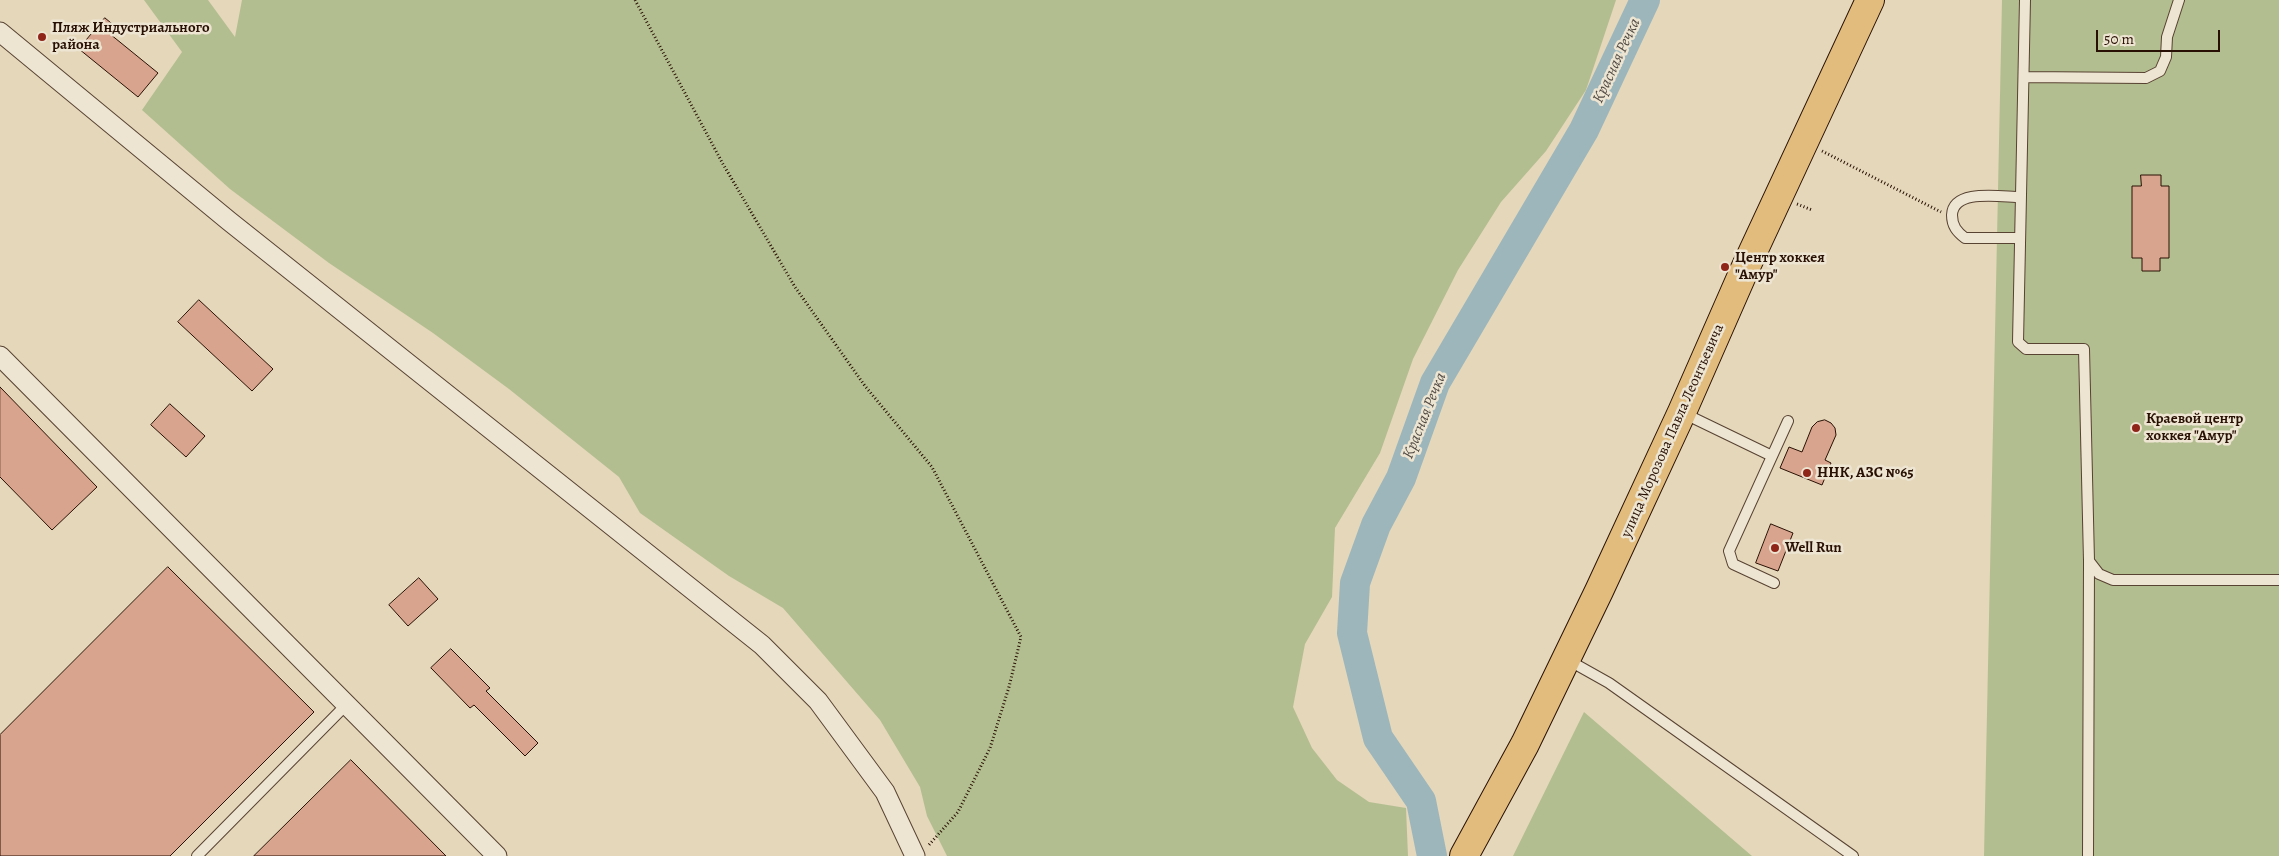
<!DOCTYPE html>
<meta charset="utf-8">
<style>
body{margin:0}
#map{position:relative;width:2279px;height:856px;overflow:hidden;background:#e4d7ba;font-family:Alegreya,serif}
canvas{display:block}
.scale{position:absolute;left:2096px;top:30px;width:124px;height:22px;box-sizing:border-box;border:2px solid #291004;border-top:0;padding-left:6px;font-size:15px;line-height:18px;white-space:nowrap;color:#291004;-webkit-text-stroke:4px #ede5d2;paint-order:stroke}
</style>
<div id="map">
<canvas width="2279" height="856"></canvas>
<div class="scale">50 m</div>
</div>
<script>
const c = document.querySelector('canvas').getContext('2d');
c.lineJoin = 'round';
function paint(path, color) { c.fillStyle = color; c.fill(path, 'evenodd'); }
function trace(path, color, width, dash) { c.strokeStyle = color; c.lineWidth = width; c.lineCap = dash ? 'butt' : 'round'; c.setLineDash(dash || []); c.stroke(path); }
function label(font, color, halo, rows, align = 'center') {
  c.font = font + ' Alegreya,serif'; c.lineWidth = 5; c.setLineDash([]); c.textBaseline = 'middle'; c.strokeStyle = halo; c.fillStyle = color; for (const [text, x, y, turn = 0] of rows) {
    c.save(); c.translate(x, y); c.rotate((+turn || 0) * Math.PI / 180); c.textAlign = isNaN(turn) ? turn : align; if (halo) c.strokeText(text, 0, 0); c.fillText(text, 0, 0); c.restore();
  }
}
const green = new Path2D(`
 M144 0H208L235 37 242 0H1616L1586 90 1546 151 1501 202 1458 270 1413 359 1380 453 1335 528 1332 597 1305 644 1293 707 1312 748 1337 780 1369 802 1406 808 1408 856H947L927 816 920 787 880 720 783 608 729 576 640 513 619 477 509 389 433 333 329 263 230 189 142 110 182 52Z
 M2002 0H2279V856H1984Z
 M1584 712 1752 856H1513Z`);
const river = new Path2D(`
 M1432 856 1421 801 1378 738 1352 633 1355 583 1376 525 1401 478 1435 383 1584 130 1645 0`);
const building = new Path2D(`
 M105 18 116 27 110 34 158 73 138 97 79 49Z
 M2141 175H2161V186H2169V258H2160V271H2142V258H2132V186H2141Z
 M199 300 273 369 252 391 178 322Z
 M0 387 97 487 52 530 0 477Z
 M170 404 205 436 186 457 151 425Z
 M1825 420 1831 423 1835 428 1836 435 1825 460 1831 463 1822 485 1780 468 1789 447 1802 452 1812 427 1817 422Z
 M1771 524 1793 533 1778 571 1756 563Z
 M168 567 314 712 170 856H0V735Z
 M419 578 438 599 408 626 389 605Z
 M451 649 490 688 486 691 538 743 525 756 474 705 470 708 431 668Z
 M351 760 446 856H254Z`);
const path = new Path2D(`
 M635 0 723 164 795 287 865 386 932 467 1021 637 1009 687 990 748 958 812 928 846
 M1822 151 1941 212
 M1797 204 1812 210`);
const lane = new Path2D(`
 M2025 0 2018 342 2026 349H2084L2089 561 2088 856
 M2024 77 2146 78 2160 71 2166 57 2167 37 2179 0
 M2020 238H1965C1957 232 1952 226 1952 215 1953 188 2001 197 2021 197
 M1683 413 1772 456
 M2089 561 2099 574 2113 580H2279
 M1774 583 1733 564 1729 551 1788 421
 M1568 660 1609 683 1853 856
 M197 856 346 705`);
const street = new Path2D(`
 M0 32 229 221 762 645 818 701 885 792 915 856
 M0 356 497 856`);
const primary = new Path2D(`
 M1464 856 1525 744 1599 591 1682 412 1743 273 1870 0`);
const markers = [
 [42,37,5,"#8f2418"],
 [1725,267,5,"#8f2418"],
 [2136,428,5,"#8f2418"],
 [1807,473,5,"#8f2418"],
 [1775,548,5,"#8f2418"]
];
const poiNames = [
 ["Пляж Индустриального",52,28],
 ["района",52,45],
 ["Центр хоккея",1735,258],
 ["\"Амур\"",1735,275],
 ["Краевой центр",2146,419],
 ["хоккея \"Амур\"",2146,436],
 ["ННК, АЗС №65",1817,473],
 ["Well Run",1785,548]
];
const streetNames = [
 ["улица Морозова Павла Леонтьевича",1673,431,-66]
];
const waterNames = [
 ["Красная Речка",1617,61,-65],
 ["Красная Речка",1425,416,-68]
];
paint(green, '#b3be90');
trace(river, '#9cb6bc', 30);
paint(building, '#d9a48d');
trace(building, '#291004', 1);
trace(lane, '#584232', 12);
trace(street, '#584232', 21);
trace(primary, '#291004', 30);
trace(path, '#291004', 3, [1, 2.5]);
trace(lane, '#ede5d2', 10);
trace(street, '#ede5d2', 19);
trace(primary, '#e2bc7d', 28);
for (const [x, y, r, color] of markers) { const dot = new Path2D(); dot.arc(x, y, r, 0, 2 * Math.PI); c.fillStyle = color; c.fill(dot); trace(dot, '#ede5d2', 2); }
label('bold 15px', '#291004', '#ede5d2', poiNames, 'left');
label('15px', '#291004', '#ede5d2', streetNames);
label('italic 16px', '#514a44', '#ede5d2', waterNames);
</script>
